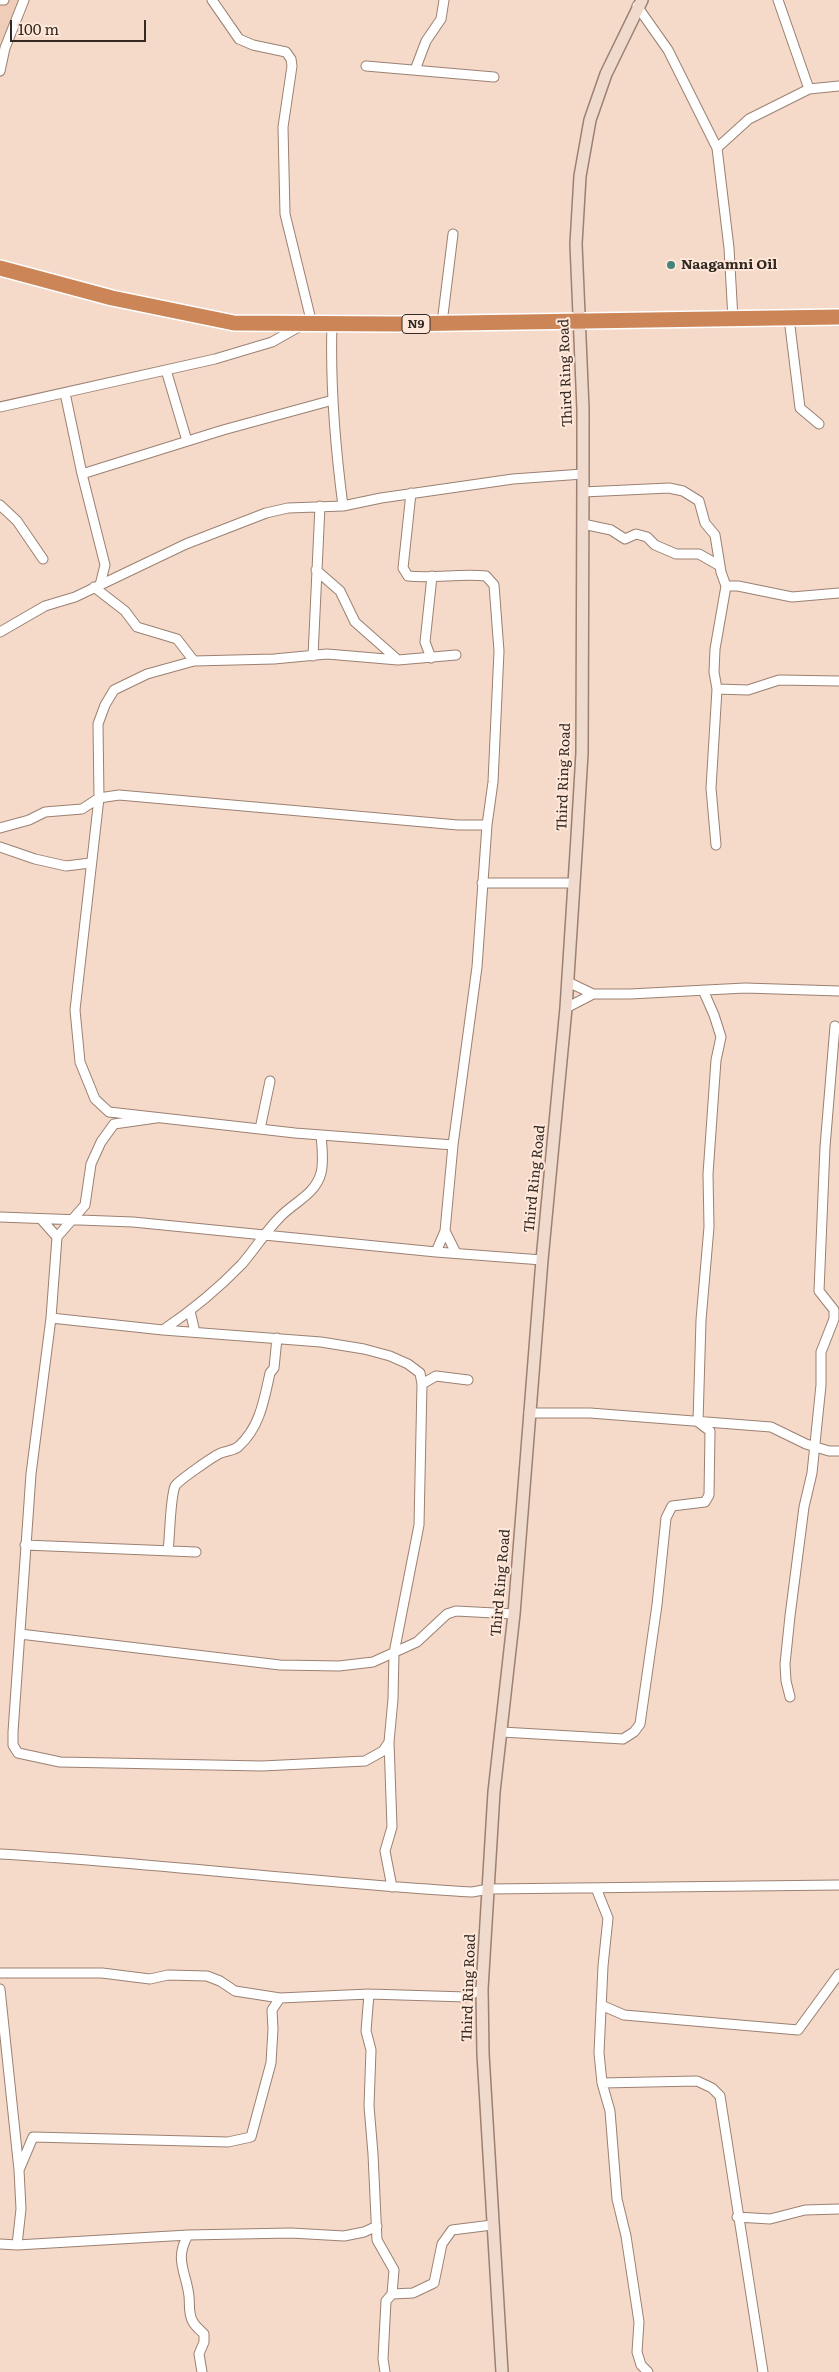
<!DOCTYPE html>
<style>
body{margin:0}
#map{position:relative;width:839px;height:2372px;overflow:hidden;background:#f5d9c9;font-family:Literata,serif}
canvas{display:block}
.scale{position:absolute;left:10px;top:20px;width:136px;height:22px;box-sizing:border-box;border:2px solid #342a23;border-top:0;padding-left:6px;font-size:15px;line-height:18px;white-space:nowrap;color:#342a23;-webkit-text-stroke:4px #ffe8da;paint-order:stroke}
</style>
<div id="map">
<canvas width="839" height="2372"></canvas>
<div class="scale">100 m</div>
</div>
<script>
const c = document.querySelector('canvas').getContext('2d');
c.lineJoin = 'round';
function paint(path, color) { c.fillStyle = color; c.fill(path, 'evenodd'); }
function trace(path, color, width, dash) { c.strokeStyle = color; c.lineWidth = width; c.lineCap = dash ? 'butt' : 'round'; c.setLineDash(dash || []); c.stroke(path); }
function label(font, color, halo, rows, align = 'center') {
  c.font = font + ' Literata,serif'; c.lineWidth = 4; c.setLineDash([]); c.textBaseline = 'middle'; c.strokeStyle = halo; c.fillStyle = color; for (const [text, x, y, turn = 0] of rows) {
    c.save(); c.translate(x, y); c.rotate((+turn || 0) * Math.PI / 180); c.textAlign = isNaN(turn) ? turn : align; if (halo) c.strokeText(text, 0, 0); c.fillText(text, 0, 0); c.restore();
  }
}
const built = new Path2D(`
 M0 0H24L7 45 0 79Z`);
const street = new Path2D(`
 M0 0H4
 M212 0 239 39 253 45 286 52 291 59 292 66 283 127 285 214 312 324
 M778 0 809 89
 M637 6 668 50 717 148 729 248 733 319
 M366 66 494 77
 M415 70 426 41 441 19 444 0
 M0 71 5 48 24 0
 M717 148 749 119 809 89 839 86
 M789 318 800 408 819 424
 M332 323C330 385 335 445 343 506
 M442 323 453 234
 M166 370 187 441
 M65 393 82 474 105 565 100 585
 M0 407 215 359 272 342 302 325
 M82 474 223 430 333 400
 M583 492 669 488 683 491 699 501 705 523 715 535 721 572 726 586 715 649 714 672 717 689 711 788 716 845
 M411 493 403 568 408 576C434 579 460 573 486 576L494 585 499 651 493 782 487 825 477 967 453 1145 445 1231 436 1252
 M0 505 17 521 43 559
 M583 524 611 530 625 539 636 534 647 537 655 545 676 554H699L720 566
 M316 570 340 591 355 622 398 660
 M726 586H738L792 597 839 593
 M94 587 125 611 137 627 177 639 194 661
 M0 632 45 606 75 597 186 544 266 513 288 508 343 506 381 498 513 479 583 474
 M313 656 320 506
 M431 658 425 642 432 576
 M717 689 748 690 779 680 839 681
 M0 828 29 820 45 812 82 809 99 798 98 724 105 705 114 690 147 674 194 661 274 659 327 654 398 660 456 655
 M0 847 35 859 66 866 90 863
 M482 883H573
 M568 982 593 994H630L745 988 839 991
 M566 1008 593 994
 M260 1129 270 1081
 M453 1145 295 1133 109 1112 95 1099 80 1062 75 1010 99 798 119 795 458 825H487
 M0 1217 133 1222 436 1252 542 1260
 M41 1219 57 1237
 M445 1231 456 1253
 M190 1311 195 1332
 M51 1318 31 1474 13 1732V1745L18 1753 60 1762 262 1766 365 1761 383 1751 389 1742 393 1699 394 1653 419 1525 422 1384 420 1373 408 1364 390 1356 364 1349 321 1342 163 1330 51 1318 57 1237 85 1205 91 1164 101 1142 114 1124 156 1118
 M163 1330C191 1311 218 1289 242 1264 255 1249 266 1231 280 1217 294 1202 315 1195 321 1173 324 1161 322 1147 321 1135
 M422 1384 436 1376 468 1380
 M529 1413H590L771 1427 806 1444 829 1451H839
 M25 1545 196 1552
 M168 1551C170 1536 170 1499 175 1486 178 1481 215 1455 221 1453 228 1450 234 1451 239 1446 260 1427 264 1400 270 1373L274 1368 277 1338
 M20 1634 280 1665 339 1666 373 1662 417 1642 447 1614 456 1611 514 1614
 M790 1697 786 1681 785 1664 790 1616 804 1507 812 1473 821 1385V1352L834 1319V1310L819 1291 825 1147 835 1026
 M502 1732 623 1739 634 1732 640 1724 657 1605 666 1518 672 1506 705 1502 709 1495 710 1431 698 1422 701 1320 709 1227 708 1174 716 1060 721 1037 714 1015 703 990
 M389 1742 392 1827 385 1851 392 1887
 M0 1854C158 1863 314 1883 472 1892L489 1889 839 1885
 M596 1888 608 1918 603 1966 599 2053 602 2083 610 2111 617 2199 626 2236 639 2322 637 2352 641 2365 648 2372
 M0 1973H102L150 1979 168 1975 207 1976 220 1981 235 1991 280 1998 369 1994 466 1997 482 1989
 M0 1989 19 2170 21 2209 17 2245
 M369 1994 366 2031 371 2050 369 2106 373 2154 377 2240 394 2270 392 2294
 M601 2005 624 2015 798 2030 839 1974
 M602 2083 697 2081 712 2088 720 2096 763 2372
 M19 2170 33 2137 228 2142 251 2137 271 2063 273 2029 272 2010 280 1998
 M737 2217 770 2219 805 2210 839 2209
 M188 2235C174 2260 186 2271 189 2296 190 2305 188 2314 193 2322 196 2327 200 2330 204 2334V2342L199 2354 202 2372
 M0 2244 17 2245 188 2235 291 2233 344 2236 364 2232 377 2226
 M385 2372 383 2359 386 2301 392 2294 413 2293 434 2283 442 2244 452 2230 492 2225`);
const secondary = new Path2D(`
 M502 2372 483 2054 482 1989 494 1792 514 1614 542 1260 566 1008 577 837 582 753 583 474V409L576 244 580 176 590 120 606 74 642 0`);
const highway = new Path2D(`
 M0 268 112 298 234 323 396 324 839 317`);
const markers = [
 [671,265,5,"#438679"]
];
const shields = [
 [416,324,28]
];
const shieldNames = [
 ["N9",416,324]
];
const poiNames = [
 ["Naagamni Oil",681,265]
];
const streetNames = [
 ["Third Ring Road",566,373,-92],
 ["Third Ring Road",564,777,-88],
 ["Third Ring Road",535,1179,-84],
 ["Third Ring Road",501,1583,-85],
 ["Third Ring Road",469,1988,-88]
];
paint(built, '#efcdb8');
trace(street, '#9b8172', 11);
trace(secondary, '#9b8172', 14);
trace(highway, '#fff', 18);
trace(street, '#fff', 9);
trace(secondary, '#f0dacd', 11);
trace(highway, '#cc8557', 15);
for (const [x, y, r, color] of markers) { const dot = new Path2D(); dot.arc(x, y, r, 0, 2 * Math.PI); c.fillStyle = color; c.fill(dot); trace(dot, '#ffe8da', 2); }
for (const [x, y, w] of shields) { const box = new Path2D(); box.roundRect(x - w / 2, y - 9.5, w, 19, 4); c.fillStyle = '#ffe8da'; c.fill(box); trace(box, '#342a23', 1); }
label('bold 12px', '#342a23', null, shieldNames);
label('bold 14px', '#342a23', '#ffe8da', poiNames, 'left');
label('14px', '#342a23', '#ffe8da', streetNames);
</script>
